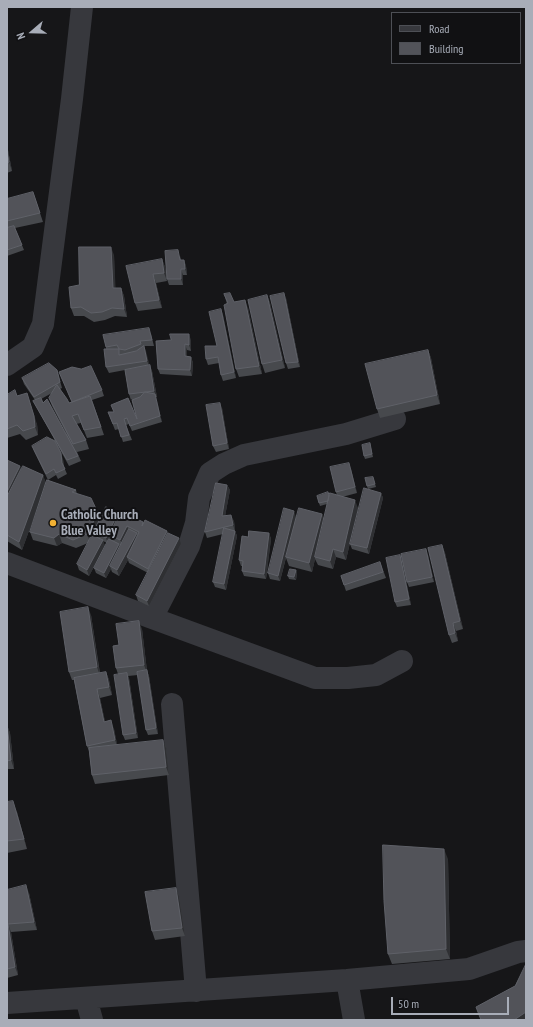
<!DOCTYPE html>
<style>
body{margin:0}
#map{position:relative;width:533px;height:1027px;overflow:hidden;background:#161618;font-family:"PT Sans Narrow",sans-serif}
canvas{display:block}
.frame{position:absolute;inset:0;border:8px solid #a8adb8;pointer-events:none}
.legend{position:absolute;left:391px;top:12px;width:130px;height:52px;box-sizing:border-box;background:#111113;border:1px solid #4d4f55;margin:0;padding:5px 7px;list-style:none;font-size:12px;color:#a8adb8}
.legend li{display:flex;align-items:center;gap:8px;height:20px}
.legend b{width:20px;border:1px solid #4d4f55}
.north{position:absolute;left:12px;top:12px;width:40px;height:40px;-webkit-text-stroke:3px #111113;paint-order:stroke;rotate:250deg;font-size:11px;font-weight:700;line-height:16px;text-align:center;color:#a8adb8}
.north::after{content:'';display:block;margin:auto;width:14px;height:18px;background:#a8adb8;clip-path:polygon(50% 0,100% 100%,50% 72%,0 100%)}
.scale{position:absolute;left:391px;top:997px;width:118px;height:18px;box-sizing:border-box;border:2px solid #a8adb8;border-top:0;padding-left:5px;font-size:12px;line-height:14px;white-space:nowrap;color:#a8adb8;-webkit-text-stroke:3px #111113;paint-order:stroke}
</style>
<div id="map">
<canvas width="533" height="1027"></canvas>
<div class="frame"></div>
<ul class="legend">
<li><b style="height:5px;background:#37383d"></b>Road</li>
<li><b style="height:11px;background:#525359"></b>Building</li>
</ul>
<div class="north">N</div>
<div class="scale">50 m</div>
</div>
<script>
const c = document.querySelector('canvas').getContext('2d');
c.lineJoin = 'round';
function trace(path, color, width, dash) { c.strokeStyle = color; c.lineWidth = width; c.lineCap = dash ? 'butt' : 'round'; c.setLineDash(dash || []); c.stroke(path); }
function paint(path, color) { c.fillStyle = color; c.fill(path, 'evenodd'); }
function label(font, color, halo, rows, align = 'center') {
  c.font = font + ' "PT Sans Narrow",sans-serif'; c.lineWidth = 4; c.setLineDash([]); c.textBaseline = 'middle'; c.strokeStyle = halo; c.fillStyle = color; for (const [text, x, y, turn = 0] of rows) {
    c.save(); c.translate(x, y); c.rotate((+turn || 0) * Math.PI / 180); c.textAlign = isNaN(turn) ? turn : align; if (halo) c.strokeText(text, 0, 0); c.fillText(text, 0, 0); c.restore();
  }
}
const minor = new Path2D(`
 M7 365 33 347 43 324 72 99 82 7
 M7 563 152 618 189 546 196 523 199 498 210 473 224 464 244 455 346 434 395 419
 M152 618 315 678H348L376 675 402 661
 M172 704 196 991
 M347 980 354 1020
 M86 998 92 1020
 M7 1003 347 980 469 969 518 952 526 951`);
const wall = new Path2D(`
 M7 146 8 150 12 171 7 173Z
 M33 192 43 222 15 228 24 250 7 256V199Z
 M114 255 115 288H121L124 296 127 317 115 316 105 320 94 322 84 316H74L71 308 79 285Z
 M180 256 181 260H184L186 266 187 275H183V285H169L167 279Z
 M162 259 165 267 167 281 156 283 162 308 138 311 135 303Z
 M224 294 234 302 248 308 262 374 239 377 236 369 227 304Z
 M267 295 270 303 285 368 265 373 262 364Z
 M286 298 300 367 288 369 286 363Z
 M221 309 223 315 236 378 223 381 221 375 219 363 208 365 206 359 217 346Z
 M151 334 154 346H144L149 366 152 371 157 397H155L162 422 132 431 129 424 126 425 132 440 123 442 119 429 115 430 108 412 137 419 132 399 131 400 129 394 125 370 109 373 106 367V347Z
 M191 340V351L187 350V356L191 357 193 363 192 376 160 374 158 369 156 341Z
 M428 350 431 358 440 404 380 418 377 409Z
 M57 370 62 388 60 389 69 403 72 402 59 372 102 390 104 396 92 400 104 435 87 438 81 423 76 424 86 440 89 449 77 452 81 461 69 466 36 406 33 401 35 400 24 384 22 378ZM52 393 49 398 52 406 67 435 43 403 41 399Z
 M7 395 17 396 37 424 38 435 26 440 20 434 7 438Z
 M222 408 229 449 216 452 213 446Z
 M370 443 373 457 365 459 364 456Z
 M32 446 63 459 64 467 67 474 58 479 56 475 48 480 34 451Z
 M7 460 21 469 43 475 46 484 22 550 7 541Z
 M351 469 357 493 342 497 358 508 346 560 336 557 333 569 318 565 315 559 312 572 289 566 286 558 280 581 270 579 268 573 296 517 322 514 324 519 327 504 320 506 317 496 329 495H337L336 492Z
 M373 477 376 487 368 489 367 486Z
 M47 480 76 490 77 494 100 519 118 513 119 516 143 522 144 523 167 531 168 534 181 544 149 606 138 601 136 595 148 573 129 563 128 560 119 576 112 572 111 569 106 578 96 573 94 568 107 543 103 541 105 546 89 576 79 570 77 564 88 543 76 548 62 543 57 546 33 540 30 532Z
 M227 485 230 490 225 516 234 521 235 531 237 536 226 590 215 587 213 582 223 534 207 538 205 532Z
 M381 493 383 498 369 554 352 549 350 544Z
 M269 533 271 539 266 579 244 576 242 571V566H241L239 560 248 537Z
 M442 545 445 553 463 629 456 631 458 641 452 643 449 635Z
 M400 555 402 560 411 605 397 607 395 602Z
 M428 555 434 582 409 587 407 582Z
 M380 562 386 578 346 591 341 576Z
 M296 570 297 573 296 580 289 579 288 576Z
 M91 615 100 673 106 672 109 680 112 695 100 698 105 722 114 729 117 745 163 740 166 748 169 775 95 784 92 775 89 751 87 746 74 680H72L69 672Z
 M142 629 147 671 149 676 158 734 148 735 146 730 138 675 128 676 129 678 138 738 125 740 123 735 118 674 116 668 119 645Z
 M7 725 10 733 14 769H7Z
 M7 802 17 812 27 849 7 853Z
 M448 859 450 959 392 964 388 954Z
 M176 888 179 896 185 936 155 940 152 931Z
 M7 890 29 893 37 930 11 932 18 975 7 978Z`);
const shadedWall = new Path2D(`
 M7 146 8 150 12 171 9 162 7 151Z
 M111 247 114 255 116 296 113 288Z
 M162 259 165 267 167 281 164 273Z
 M184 260 186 266 187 275 185 269Z
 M181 269 183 275V285L181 279Z
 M153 274 156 283 162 308 159 300Z
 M121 288 124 296 127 317 124 309Z
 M284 293 286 298 300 367 298 362Z
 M267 295 270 303 285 368 282 360Z
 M245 300 248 308 262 374 259 366Z
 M221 309 223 315 236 378 234 372Z
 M189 334 191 340V351L189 345Z
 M185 344 187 350V361L185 356Z
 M144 346 146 351 150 367 147 361Z
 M428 350 431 358 440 404 437 395Z
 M191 357 193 363 192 376 190 370Z
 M150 365 152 371 157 397 154 391Z
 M27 393 37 424 38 435 35 427Z
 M155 394 157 400 162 422 160 416Z
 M220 403 222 408 229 449 227 443Z
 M61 453 63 459 64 469 62 463Z
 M349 463 351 469 357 493 355 487Z
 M20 466 23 474 7 506V492Z
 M43 475 46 484 22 550 19 542Z
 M227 485 230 490 224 522 222 516Z
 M381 493 383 498 369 554 367 548Z
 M355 500 358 508 346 560 343 552Z
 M294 511 296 517 280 581 278 576Z
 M98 513 101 521 94 532V534L90 542 87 534Z
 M118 513 120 518 110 535 111 537 108 544 106 538Z
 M322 514 325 522 315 557V559L312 572 309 563Z
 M231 515 234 521 235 531 233 525Z
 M127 526 129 532 123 545 120 540Z
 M167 531 169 537 151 574 148 569Z
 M235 531 237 536 226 590 224 584Z
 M137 533 139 539 127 557 128 560 119 576 117 570Z
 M269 533 271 539 266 579 264 574Z
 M59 534 62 543 57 546 54 538Z
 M179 538 181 544 149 606 147 601Z
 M103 540 105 546 89 576 87 570Z
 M119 544 121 549 110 566 111 569 106 578 104 573Z
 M442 545 445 553 463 629 460 621Z
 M333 549 336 557 333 569 330 561Z
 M426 549 428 555 434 582 432 577Z
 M400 555 402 560 411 605 409 599Z
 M296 570 297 573 296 580 294 577Z
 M88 607 91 615 100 676 97 667Z
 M139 621 142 629 147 671 149 676 158 734 156 728 147 673 144 665Z
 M453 623 456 631 458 641 455 633Z
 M106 672 109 680 112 695 109 687Z
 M127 673 129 678 138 738 136 733Z
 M97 689 100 698 107 730 104 722Z
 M111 720 114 729 118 748 115 740Z
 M7 725 10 733 14 769 11 760Z
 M163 740 166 748 169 775 166 767Z
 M13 801 17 812 27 849 24 839Z
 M444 849 448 859 450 959 446 949Z
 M26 885 29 893 37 930 34 922Z
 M176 888 179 896 185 936 182 928Z
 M8 924 11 932 18 975 15 967Z
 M526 1012V1020H514Z`);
const building = new Path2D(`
 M7 151 9 162 7 163Z
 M33 192 40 213 7 221V199Z
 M14 226 22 245 7 250V228Z
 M79 247H111L113 288H121L124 309 112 308 102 312 91 313 81 307 71 308 69 287 79 285Z
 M178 250 180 260H184L185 269H181V279H167L165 251Z
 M162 259 164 273 153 274 159 300 135 303 126 266Z
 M230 293 234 302 245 300 259 366 236 369 224 305 228 303 224 294Z
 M284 293 298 362 286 363 270 296Z
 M267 295 282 360 262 364 248 300Z
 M221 309 234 372 221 375 218 357 206 359 205 346H217L209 312Z
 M149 328 152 340 140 341 141 344 125 350 119 349 117 345 106 347 103 335Z
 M170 334H189V345L185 344V356L191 357 190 370 158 369 156 341 171 340Z
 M144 346 147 361 106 367 104 349H119V355L136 351Z
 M428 350 437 395 377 409 365 364Z
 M49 363 57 370 60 382 34 397 22 378Z
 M150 365 154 391 129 394 125 370Z
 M91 366 102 390 72 402 59 372 72 367 81 369Z
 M57 385 67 399 69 403 90 396 101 427 84 430 78 414 72 416 86 440 73 444 49 398Z
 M15 390 17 396 27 393 34 416 35 427 23 431 17 425 7 429V395Z
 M145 392 155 394 160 416 130 426 127 418 124 419 129 435 121 437 117 423 113 424 108 412H114L111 405 128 398 137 419 132 400 140 397Z
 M41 398 43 403 47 399 78 456 67 460 33 401Z
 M220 403 227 443 213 446 206 405Z
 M47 437 55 441 61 453 62 463 65 469 56 473 54 469 46 474 32 446Z
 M370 443 372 454 364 456 362 445Z
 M7 460 20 466 7 492Z
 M349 463 355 487 336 492 330 467Z
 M23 466 43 475 31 509 19 542 7 535V497Z
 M373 477 375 484 367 486 365 478Z
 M47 480 76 490 72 492 91 498 98 513 87 534 73 540 59 534 54 538 30 532Z
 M216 483 227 485 222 516 231 515 233 525 205 532Z
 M364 488 381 493 367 548 350 544Z
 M328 492 329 495 328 501 319 503 317 496Z
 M330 493 355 500 343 552 333 549 330 561 315 557Z
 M106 507 118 513 106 538 94 532Z
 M284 508 294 511 278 576 268 573Z
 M299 508 322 514 309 563 286 557Z
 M121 511 143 522 142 526 145 520 167 531 148 569 127 557 139 532 127 526 120 540 110 535Z
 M224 528 235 531 224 584 213 582Z
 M129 529 137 533 117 570 110 566Z
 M249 531 269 533 264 574 242 571 243 561 239 560 242 536 248 537Z
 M168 533 179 538 147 601 136 595Z
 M92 535 103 540 87 570 77 564Z
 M109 539 119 544 104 573 94 568Z
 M442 545 460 621 453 623 455 633 449 635 428 548Z
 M426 549 432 577 407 582 401 554Z
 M400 555 409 599 395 602 386 558Z
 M380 562 383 572 344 585 341 576Z
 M290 569 296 570 294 577 288 576Z
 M88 607 97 667 69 672 60 612Z
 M139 621 144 665 116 668 113 646 119 645 116 624Z
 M147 670 156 728 146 730 137 672Z
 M106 672 109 687 97 689 104 722 111 720 115 740 87 746 74 678Z
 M127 673 136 733 123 735 114 675Z
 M7 725 11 760 7 761Z
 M163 740 166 767 92 775 89 748Z
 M13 801 24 839 7 841V802Z
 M383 845 444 849 446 949 388 954 384 901Z
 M26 885 34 922 8 924 15 967 7 969V890Z
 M176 888 182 928 152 931 145 892Z
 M526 964V1012L514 1020H481L476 1007 515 986Z`);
const markers = [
 [53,523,4,"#f2b134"]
];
const poiNames = [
 ["Catholic Church",61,515],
 ["Blue Valley",61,531]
];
trace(minor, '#37383d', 22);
paint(wall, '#47494d');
paint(shadedWall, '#2f3033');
paint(building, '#525359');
trace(building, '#5f6168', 1);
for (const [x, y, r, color] of markers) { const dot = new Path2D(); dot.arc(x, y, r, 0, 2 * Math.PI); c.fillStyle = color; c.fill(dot); trace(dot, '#111113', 1.5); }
label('bold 14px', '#a8adb8', '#111113', poiNames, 'left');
</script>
